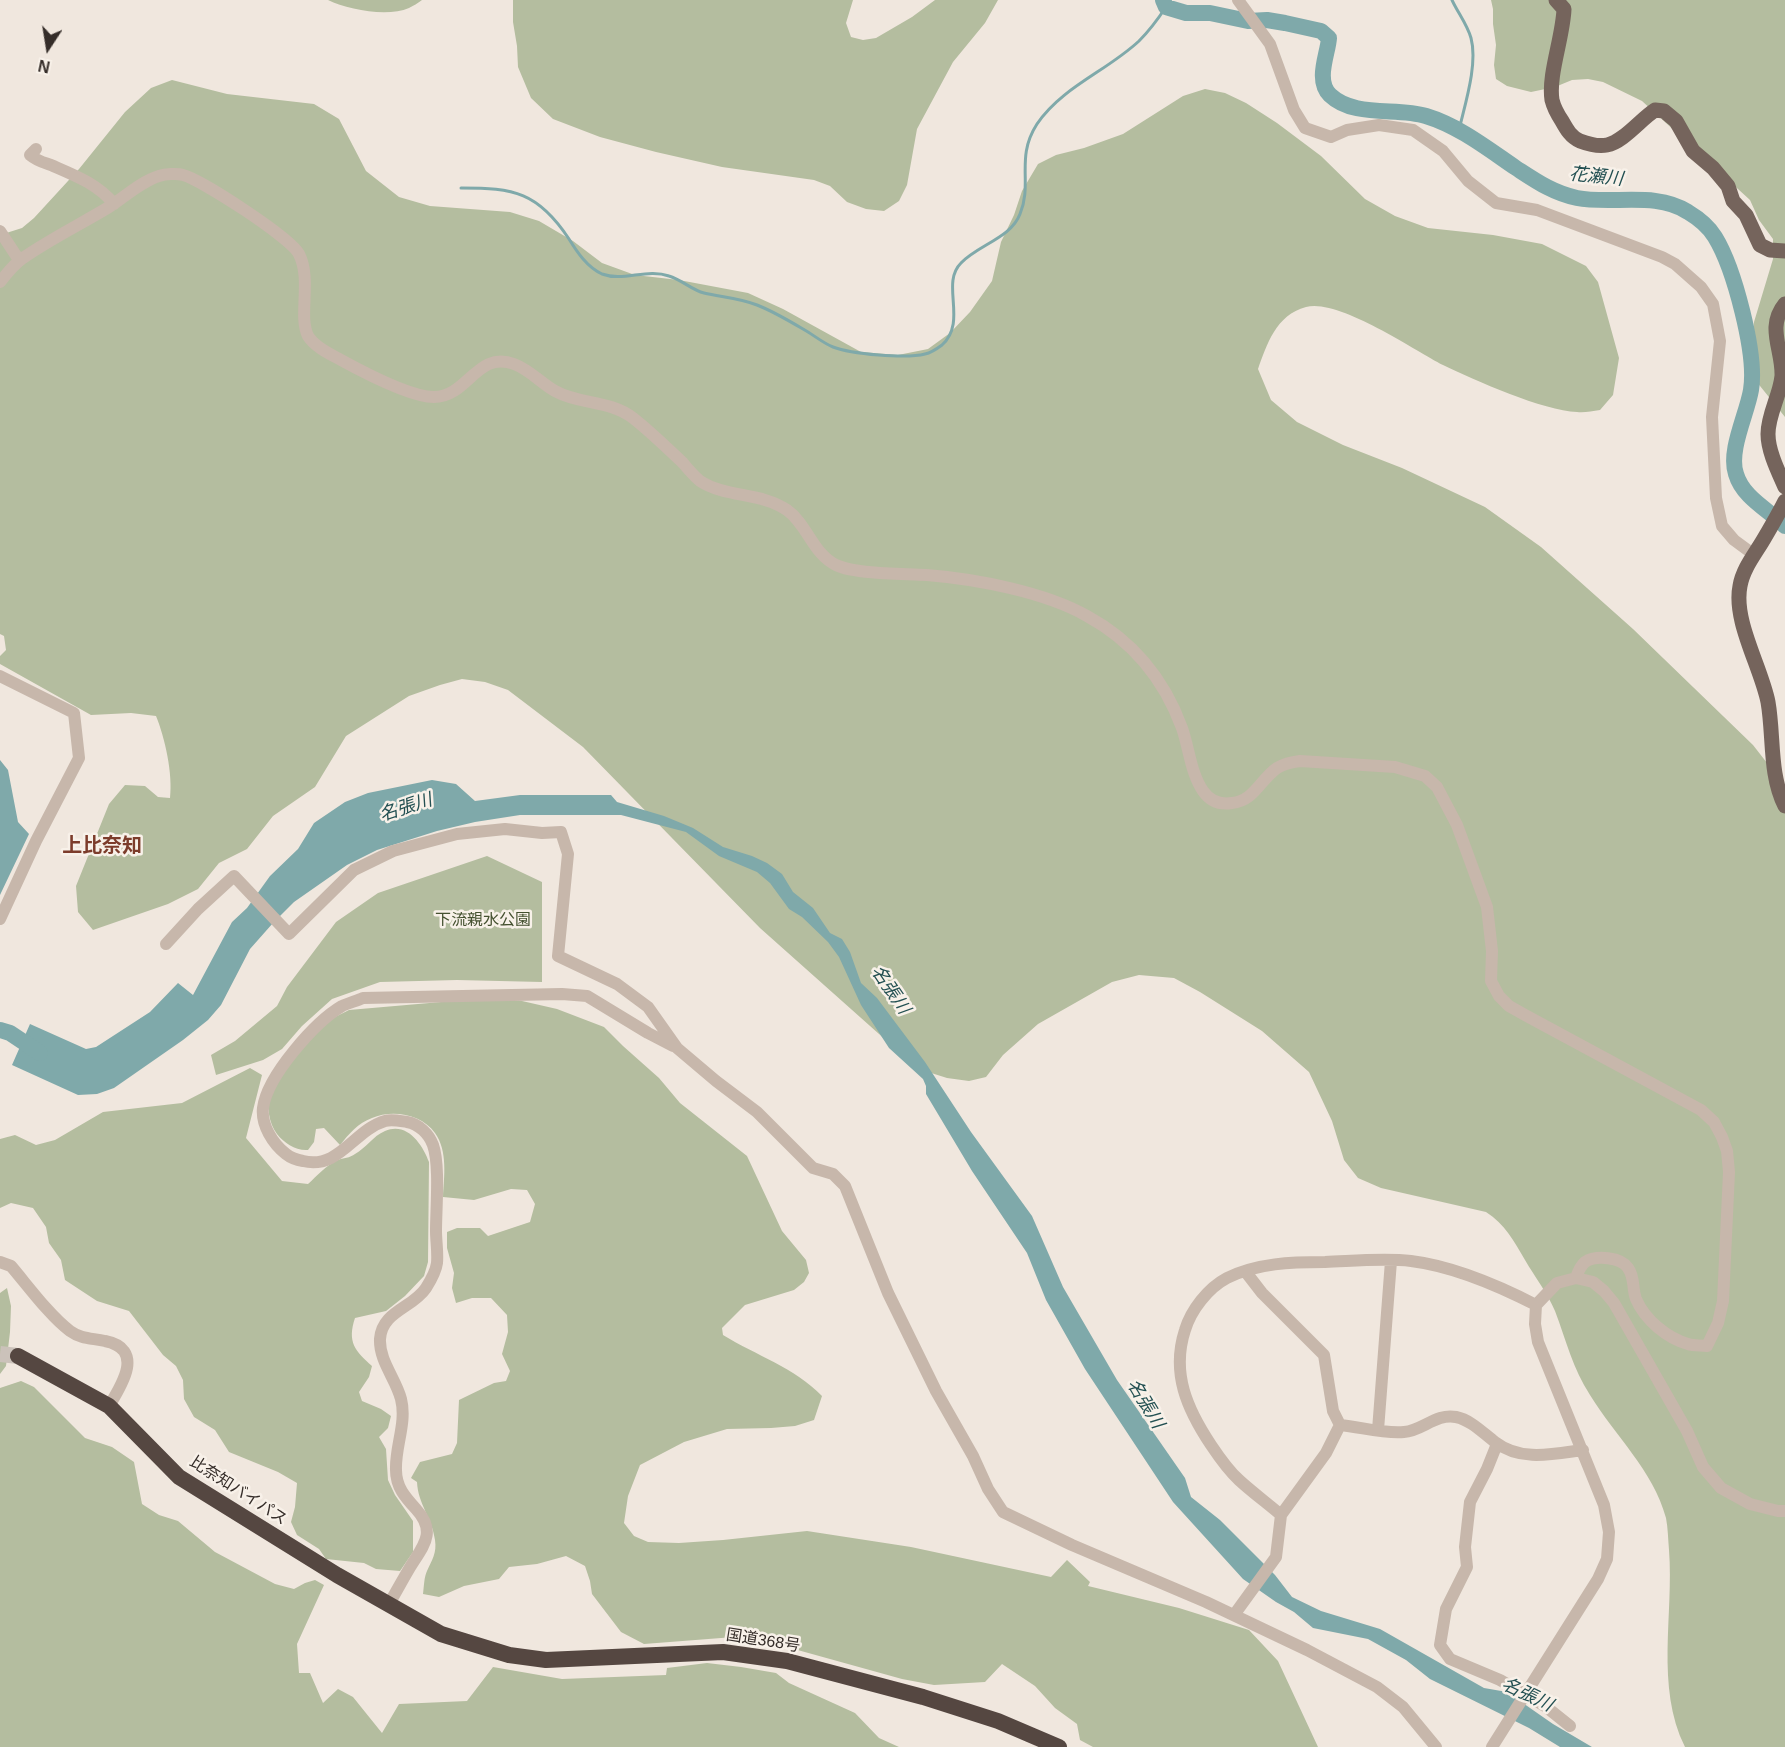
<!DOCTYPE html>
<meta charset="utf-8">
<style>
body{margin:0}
#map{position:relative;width:1785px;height:1747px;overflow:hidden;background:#f0e7de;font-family:Arial,sans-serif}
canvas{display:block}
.north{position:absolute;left:18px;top:18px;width:60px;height:60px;-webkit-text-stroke:4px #f8f1e9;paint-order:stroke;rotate:192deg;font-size:16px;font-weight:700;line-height:24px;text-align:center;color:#352d29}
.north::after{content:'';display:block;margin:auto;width:21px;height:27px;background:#352d29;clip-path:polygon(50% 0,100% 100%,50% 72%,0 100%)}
</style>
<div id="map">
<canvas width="1785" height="1747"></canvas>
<div class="north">N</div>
</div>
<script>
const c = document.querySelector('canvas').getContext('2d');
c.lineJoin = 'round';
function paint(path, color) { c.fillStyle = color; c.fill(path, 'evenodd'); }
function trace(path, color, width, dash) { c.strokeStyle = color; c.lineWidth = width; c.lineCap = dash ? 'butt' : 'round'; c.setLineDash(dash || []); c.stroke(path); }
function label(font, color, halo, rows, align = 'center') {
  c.font = font + ' Arial,"Noto Sans JP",sans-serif'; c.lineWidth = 5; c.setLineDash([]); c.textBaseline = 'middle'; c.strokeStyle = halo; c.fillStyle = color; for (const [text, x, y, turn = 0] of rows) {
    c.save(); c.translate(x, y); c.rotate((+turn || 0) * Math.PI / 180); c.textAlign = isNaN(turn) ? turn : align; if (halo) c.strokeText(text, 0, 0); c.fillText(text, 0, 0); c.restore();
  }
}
const green = new Path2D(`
 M328 0H422C418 3 413 6 409 8 388 17 348 10 328 0Z
 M513 0H853L846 23 851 37 863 40 876 38 912 17 935 0H998L985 23 953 62 917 129 907 185 899 201 884 211 866 209 847 202 830 186 814 180 722 167 656 152 600 137 553 119 531 98 518 67 517 46 513 22Z
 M1491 0H1785V417L1756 381 1750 362 1754 322 1773 259V239L1759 220 1750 200 1642 101 1603 82 1588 79 1572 80 1555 87 1531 92 1507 86 1496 79 1494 65 1496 45 1493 24V9Z
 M172 80 227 94 314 104 339 119 366 171 399 197 430 206 510 212 539 221 573 241 602 263 635 275 679 280 748 293 783 309 861 352 898 355 928 349 950 333 970 312 992 281 1001 242 1014 215 1022 191 1038 164 1056 155 1084 148 1123 134 1183 96 1205 89 1225 93 1246 103 1277 123 1321 156 1365 199 1395 216 1428 228 1493 235 1542 244 1586 266 1598 282 1619 358 1613 395 1600 410C1592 411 1584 413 1577 412 1544 411 1474 380 1443 365 1414 350 1338 298 1306 307 1276 315 1267 344 1258 369L1271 400 1297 422 1343 445 1402 468 1485 507 1541 547 1633 629 1753 745 1785 786V1747H1685C1655 1686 1674 1615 1669 1550 1668 1539 1668 1528 1666 1518 1653 1470 1615 1436 1590 1395 1573 1369 1566 1340 1555 1311 1548 1294 1535 1277 1525 1260 1514 1241 1505 1224 1486 1212L1381 1188 1358 1178 1344 1160 1332 1121 1309 1072 1262 1031 1200 992 1174 978 1139 975 1112 982 1038 1024 1003 1055 986 1077 969 1081 947 1078 925 1071 888 1042 760 928 583 747 508 690 485 682 462 679 440 685 409 696 346 736 315 787 273 816 247 849 219 863 198 889 168 904 93 930 78 912 76 886 109 804 125 785 145 786 158 797 170 798C173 774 165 738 156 716L131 713 91 715 0 664V656L6 650 4 636 0 634V235L22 228 34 218 79 169 125 112 151 88Z
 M487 856 542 882V982L457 980 380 982 332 999 302 1026 282 1049 263 1060 216 1075 211 1055 235 1041 277 1006 287 987 336 922 378 893Z
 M487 998 522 1001 557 1009 604 1027 623 1046 659 1078 680 1103 747 1156 782 1231 806 1260 809 1273 804 1282 794 1290 745 1305 722 1328 723 1335C757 1356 794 1367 822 1396L814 1420 795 1426 771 1428 727 1429 684 1442 640 1465 628 1496 624 1523 634 1536 648 1542 679 1543 723 1540 807 1531 911 1547 1051 1577 1067 1560 1090 1582 1088 1586 1179 1608 1249 1630 1278 1661 1318 1747H1093L1080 1740 1077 1724 1055 1708 1035 1686 1002 1664 985 1682 934 1685 902 1679 776 1644 734 1637 644 1644 621 1632 592 1594 590 1581 585 1566 566 1556 537 1564 509 1567 499 1579 464 1586 439 1597 423 1594C424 1587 424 1577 427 1571 432 1560 437 1553 435 1540 432 1518 418 1504 417 1482L411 1478 420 1462 452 1454 457 1443 459 1400 494 1383 506 1381 510 1371 502 1354 508 1332 507 1315 491 1298H472L456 1303 452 1288 454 1273 447 1248V1232L457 1228H480L488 1236 530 1222 535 1204 527 1190 511 1189 474 1200 443 1197C444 1177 448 1151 435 1133 422 1114 392 1109 372 1118 358 1123 349 1134 340 1145L324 1128 316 1129 314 1142 308 1150C296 1151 284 1143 277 1134 269 1123 266 1107 271 1094 280 1072 313 1030 333 1018 338 1015 344 1013 349 1010Z
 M250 1068 262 1075 246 1138 282 1181 308 1184C317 1176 326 1165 338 1160 343 1158 350 1158 355 1154 366 1148 373 1136 385 1131 407 1121 423 1145 429 1162L428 1262 424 1276 405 1296 386 1311 355 1318C347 1342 355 1351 372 1366L369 1377 359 1392 362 1401 381 1409 391 1416 388 1428 379 1437 386 1449 388 1480 395 1495 413 1521V1552L400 1571 376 1569 364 1563 326 1559 319 1549 297 1535 291 1522 295 1507 297 1483 278 1472 229 1452 215 1430 194 1417 184 1399 183 1380 176 1366 163 1355 129 1311 97 1301 65 1280 61 1260 49 1243 46 1227 33 1208 11 1203 0 1208V1139L15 1135 36 1145 55 1140 103 1112 182 1103Z
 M7 1288 11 1306 10 1332 6 1366 0 1374V1293Z
 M21 1381 34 1387 85 1438 112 1447 134 1462 142 1504 159 1515 178 1521 215 1552 275 1584 294 1589 305 1583 315 1580 324 1585 297 1644 299 1673H310L323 1703 338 1689 353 1697 382 1733 399 1704 467 1701 493 1667 562 1679 666 1675 667 1668 707 1663 741 1667 776 1673 789 1683 855 1713 879 1738 899 1747H0V1388Z`);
const water = new Path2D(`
 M0 760 8 770 18 822 29 834 0 895Z
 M432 780 456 784 475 801 520 795H611L617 802 664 816 693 828 723 847 752 856 767 863 782 874 793 892 813 908 830 933 842 939 850 952 861 983 877 998 925 1062 971 1132 1032 1216 1063 1287 1117 1380 1185 1478 1191 1497 1220 1520 1275 1575 1292 1597 1321 1611 1380 1629 1484 1688 1507 1692 1553 1724 1592 1747H1560L1529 1728 1430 1679 1406 1660 1368 1639 1313 1628 1294 1612 1276 1602 1243 1579 1173 1502 1085 1369 1046 1300 1027 1253 972 1171 926 1094V1086L923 1079 889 1048 861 1005 839 957 828 942 802 917 789 909 770 883 757 872 719 856 686 832 621 815H520L475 822 437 831 377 850 347 865 294 902 273 923 250 949 221 1005 208 1020 183 1040 114 1088 97 1094 78 1095 12 1065 30 1024 86 1049 96 1047 150 1012 178 983 193 995 232 922 247 908 270 876 298 849 314 823 345 802 368 793Z`);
const stream = new Path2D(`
 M1452 0C1458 13 1467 24 1471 38 1478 64 1465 104 1459 130
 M461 188C514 188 538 192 569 239 577 252 587 267 602 274 623 282 647 268 669 276 682 280 692 290 704 293 721 297 740 298 757 305 775 312 791 322 808 332 816 337 825 344 833 347 851 354 906 359 925 354 930 353 938 348 942 345 968 321 940 284 961 263 978 245 1011 238 1020 214 1033 183 1015 158 1037 124 1062 87 1107 71 1139 41 1149 31 1158 19 1166 7`);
const river = new Path2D(`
 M1163 0 1166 7 1186 13H1210L1248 21 1267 20 1285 23 1321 31 1329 38C1328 54 1315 80 1330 95 1354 118 1397 107 1426 116 1459 126 1488 149 1516 168 1536 181 1553 193 1577 198 1612 205 1656 191 1688 212 1698 218 1709 227 1715 237 1734 268 1757 354 1751 390 1747 414 1728 451 1736 474 1743 498 1769 510 1785 526
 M0 1030 10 1033 40 1053`);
const highwayTunnel = new Path2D(`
 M0 1354 18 1356`);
const minor = new Path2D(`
 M1238 0 1270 44 1294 110 1305 128 1331 137 1347 130 1379 125 1413 130 1443 151 1468 181 1496 203 1537 210 1662 257 1675 264 1701 287 1713 304 1720 341 1712 417 1716 498 1722 526 1734 540 1753 554
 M36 149 30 155C37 161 42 162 51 165 74 175 98 184 114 204
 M0 231 19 260
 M0 282C7 273 14 264 23 258 50 239 81 224 109 207 125 197 140 182 159 176 165 174 177 173 183 175 202 180 291 238 299 254 312 280 298 316 308 336 315 347 330 354 341 360 363 372 410 397 434 397 468 397 477 350 514 364 530 370 541 383 555 391 580 405 610 400 633 418 651 432 667 448 683 463 688 469 694 476 700 481 726 498 761 492 787 510 807 524 813 554 836 565 854 574 905 574 927 575 976 579 1045 592 1087 616 1133 641 1164 679 1182 728 1189 748 1191 774 1203 791 1210 801 1220 805 1232 803 1254 801 1260 780 1277 768 1284 764 1292 762 1300 761L1395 767 1425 776 1437 787 1457 825 1487 907 1492 951 1491 981 1499 996 1509 1006 1525 1015 1701 1110 1714 1122 1722 1137 1727 1151 1729 1172 1723 1301 1718 1323 1707 1346C1701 1345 1694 1346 1688 1344 1667 1338 1645 1320 1636 1299 1632 1289 1635 1277 1628 1268 1621 1257 1596 1255 1585 1262 1580 1266 1578 1272 1576 1278
 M0 676 74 713 79 758 36 841 0 919
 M166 944 198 909 234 876 289 934 354 870 393 851 457 834 505 829 542 833 561 832 568 854 558 956 617 984 648 1007 677 1048 716 1081 757 1112 813 1168 833 1174 845 1186 888 1293 936 1391 973 1456 988 1489 1003 1512 1072 1545 1206 1602 1307 1650 1377 1687 1403 1707 1436 1747
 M0 1262 11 1266C28 1286 50 1316 70 1331 81 1339 92 1338 105 1341 145 1349 122 1385 109 1406
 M1245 1271 1262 1293 1324 1355 1333 1411 1340 1425
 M1340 1425C1361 1427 1384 1434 1404 1432 1422 1431 1436 1413 1456 1417 1471 1420 1483 1433 1495 1442 1521 1462 1553 1454 1583 1450
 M1378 1430 1391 1261
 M1497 1444 1487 1469 1470 1502 1465 1547 1467 1567 1446 1609 1440 1645 1450 1659 1500 1680 1545 1706 1570 1726
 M1281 1515C1267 1503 1252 1492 1239 1480 1228 1470 1219 1457 1211 1445 1187 1409 1171 1373 1185 1330 1191 1310 1208 1288 1227 1278 1257 1263 1292 1262 1325 1262 1353 1261 1383 1258 1411 1261 1452 1266 1499 1286 1536 1305
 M389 1604C396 1592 402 1581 409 1569 422 1547 438 1533 416 1509 405 1497 396 1487 396 1470 395 1446 407 1423 401 1399 396 1379 379 1361 380 1339 382 1311 413 1308 426 1288 431 1280 436 1271 437 1263 438 1252 436 1241 436 1231 436 1208 440 1165 433 1145 429 1134 419 1124 407 1122 400 1121 392 1119 385 1121 354 1130 339 1170 303 1161 297 1160 291 1158 286 1154 273 1144 261 1125 263 1108 267 1076 315 1022 342 1006 348 1003 356 1001 363 998L562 994 587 996 648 1033 673 1046
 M1234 1615 1276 1557 1281 1515 1326 1453 1340 1425
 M1492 1747 1598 1579 1607 1559 1609 1532 1604 1505 1538 1342 1535 1324 1536 1305 1557 1283 1576 1278 1593 1282 1604 1291 1614 1303 1687 1431 1703 1467 1721 1488 1750 1504 1778 1511H1785`);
const major = new Path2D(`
 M1556 0 1564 9C1563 37 1548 75 1552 100 1554 108 1558 115 1562 121 1567 130 1571 137 1580 141 1588 144 1598 147 1607 145 1623 142 1641 119 1655 110L1664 111 1676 121 1693 151 1713 168 1728 186 1733 201 1746 215 1760 245 1770 250 1785 251
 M1785 304C1766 327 1783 350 1782 376 1780 396 1768 414 1768 434 1768 451 1778 471 1785 487
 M1785 501C1779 513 1772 525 1765 537 1756 553 1743 568 1740 586 1733 621 1761 667 1768 702 1774 736 1769 774 1785 806`);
const highway = new Path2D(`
 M18 1356 109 1406 179 1477 337 1575 441 1634 509 1655 546 1660 723 1652 787 1661 923 1697 998 1721 1059 1747`);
const parkNames = [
 ["下流親水公園",483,921]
];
const streetNames = [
 ["比奈知バイパス",238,1491,33],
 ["国道368号",763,1641,9]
];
const waterNames = [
 ["花瀬川",1596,177,6],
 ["名張川",406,808,-18],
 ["名張川",890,990,56],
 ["名張川",1145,1404,59],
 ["名張川",1527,1695,26]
];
const quarterNames = [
 ["上比奈知",102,846]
];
paint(green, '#b4bd9f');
paint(water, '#7fa9aa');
trace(stream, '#7fa9aa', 3);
trace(river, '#7fa9aa', 16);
trace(highwayTunnel, '#cbc2ba', 16, [16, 8]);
trace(minor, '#c7b7ab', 12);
trace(major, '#75645c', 15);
trace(highway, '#554741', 16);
label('16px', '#455130', '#f8f1e9', parkNames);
label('16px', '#352d29', '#f8f1e9', streetNames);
label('italic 18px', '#235052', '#f8f1e9', waterNames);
label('bold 20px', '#7c3c2b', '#f8f1e9', quarterNames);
</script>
